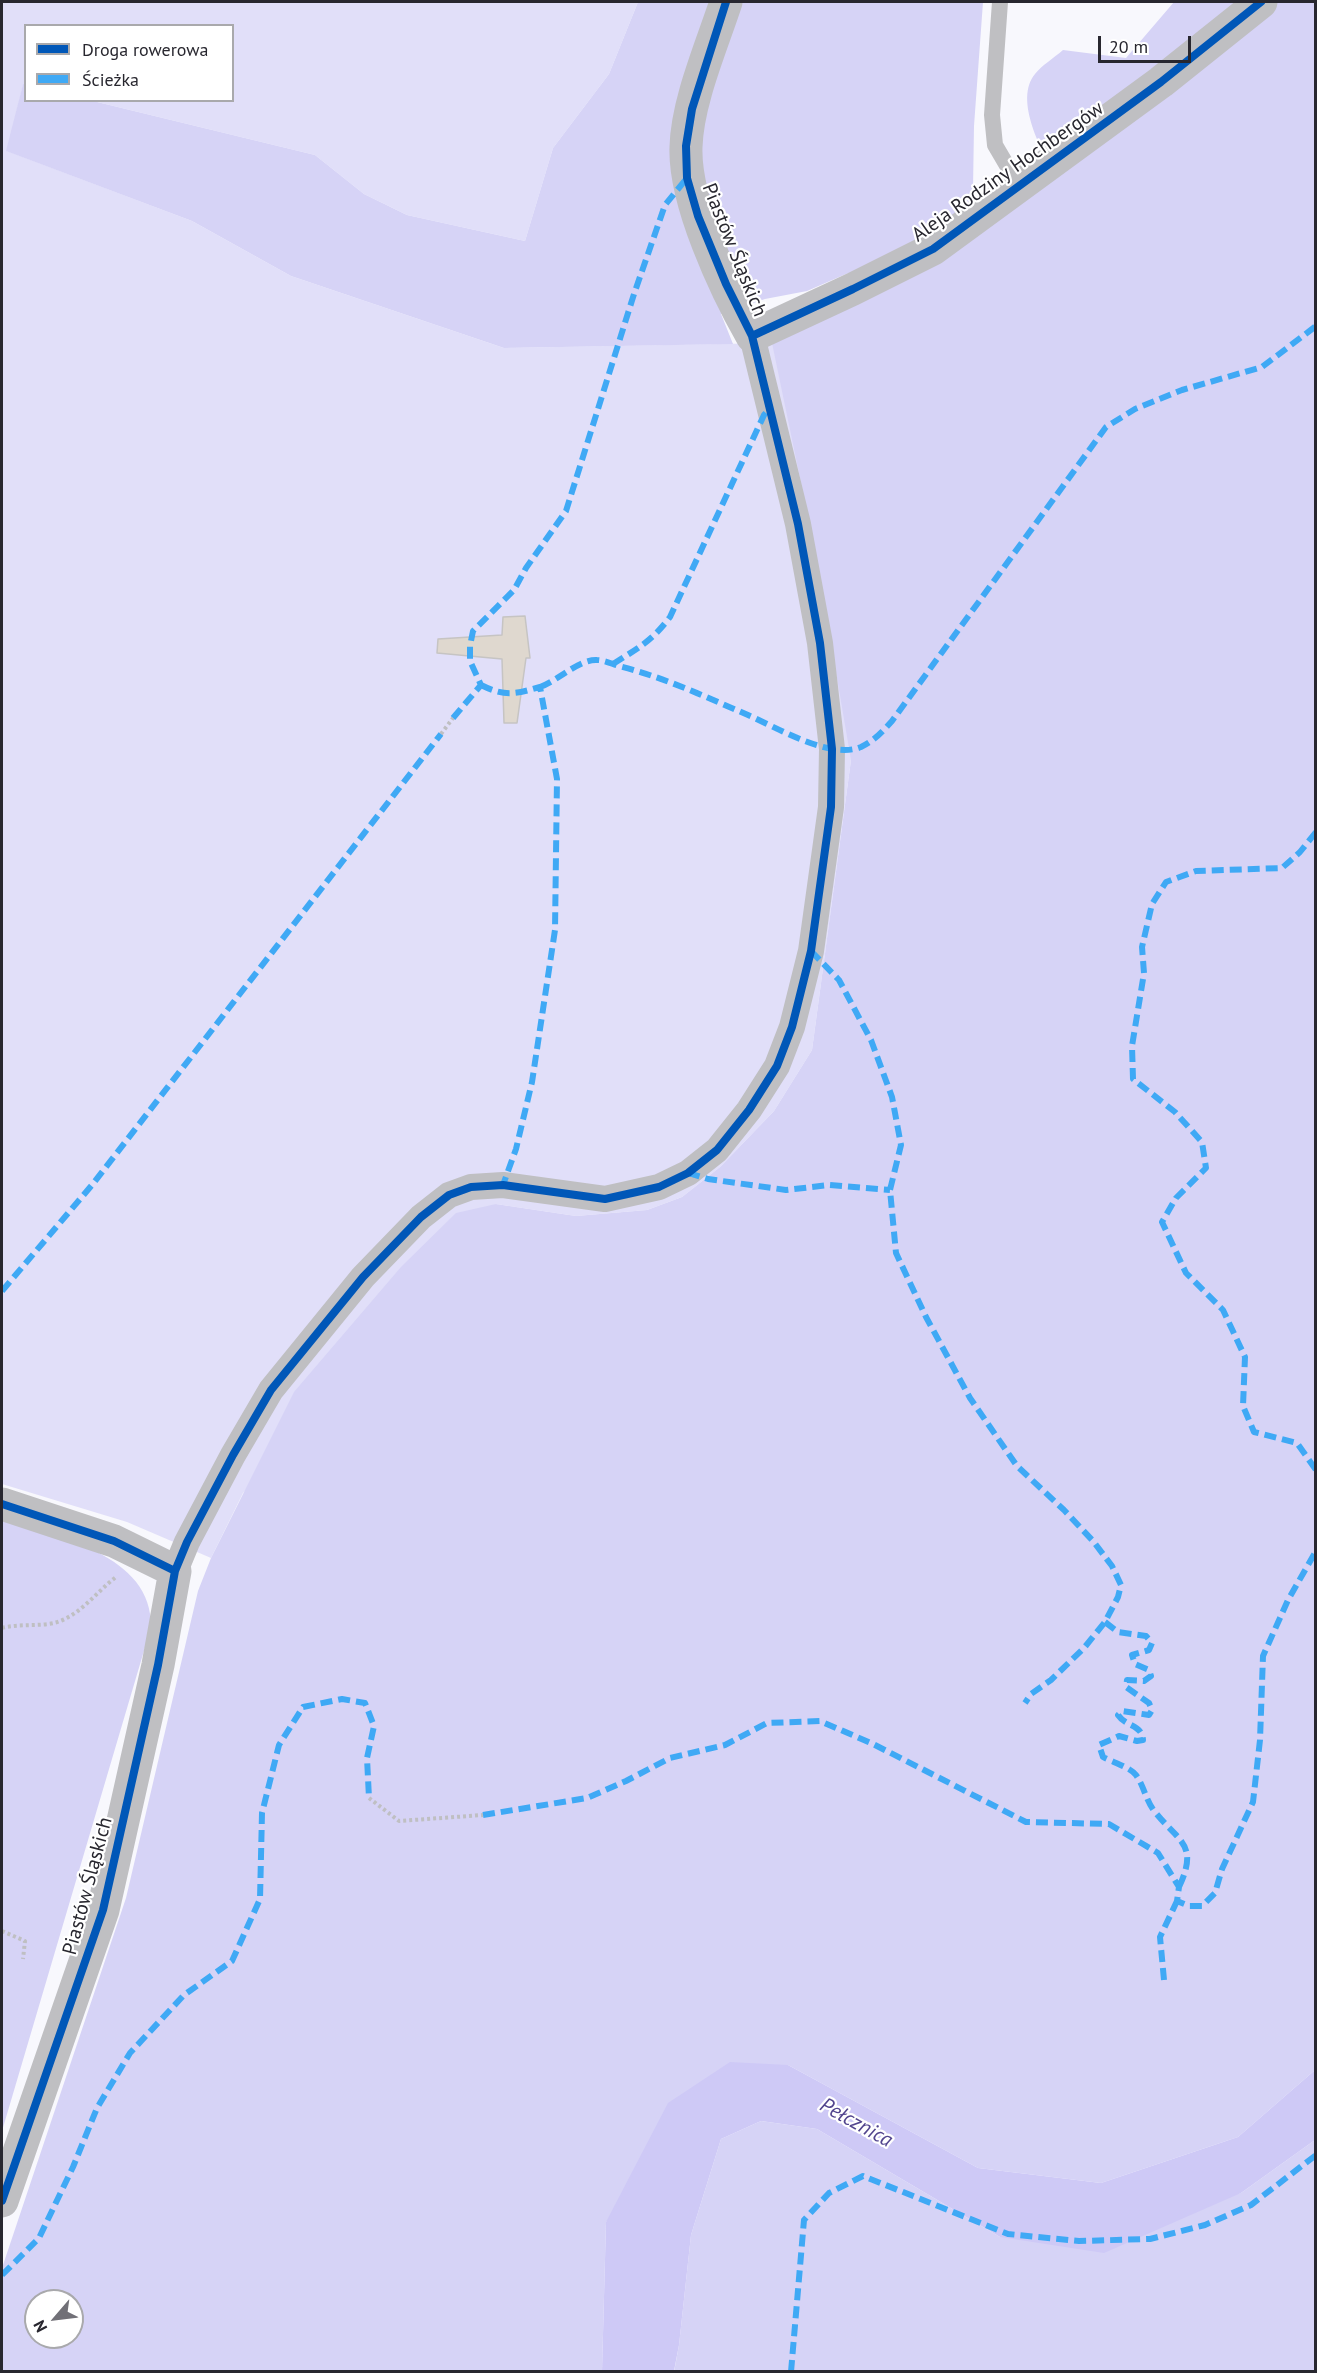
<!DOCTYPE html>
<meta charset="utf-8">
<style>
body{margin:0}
#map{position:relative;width:1317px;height:2373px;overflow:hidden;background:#f8f8fd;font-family:"PT Sans",sans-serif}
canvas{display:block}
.frame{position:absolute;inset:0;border:3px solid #28272f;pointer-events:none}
.legend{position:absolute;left:24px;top:24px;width:210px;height:78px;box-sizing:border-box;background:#fff;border:2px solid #a9a9ac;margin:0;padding:8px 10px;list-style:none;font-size:18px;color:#28272f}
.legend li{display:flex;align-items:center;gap:12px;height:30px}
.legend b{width:30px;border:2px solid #a9a9ac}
.north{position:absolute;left:24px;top:2289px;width:60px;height:60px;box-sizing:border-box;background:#fff;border:2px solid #a9a9ac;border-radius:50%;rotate:242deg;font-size:16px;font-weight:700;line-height:24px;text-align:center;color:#28272f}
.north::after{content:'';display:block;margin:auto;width:21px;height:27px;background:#717077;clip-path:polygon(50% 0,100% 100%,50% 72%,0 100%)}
.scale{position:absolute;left:1098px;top:36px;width:93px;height:27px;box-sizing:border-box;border:3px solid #28272f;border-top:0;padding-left:8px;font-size:18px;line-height:21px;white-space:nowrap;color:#28272f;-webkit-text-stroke:4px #fff;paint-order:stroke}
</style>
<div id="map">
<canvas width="1317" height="2373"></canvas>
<div class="frame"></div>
<ul class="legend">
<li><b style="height:8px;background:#0057b8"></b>Droga rowerowa</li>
<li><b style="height:8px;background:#3fa9f5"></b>Ścieżka</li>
</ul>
<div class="north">N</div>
<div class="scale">20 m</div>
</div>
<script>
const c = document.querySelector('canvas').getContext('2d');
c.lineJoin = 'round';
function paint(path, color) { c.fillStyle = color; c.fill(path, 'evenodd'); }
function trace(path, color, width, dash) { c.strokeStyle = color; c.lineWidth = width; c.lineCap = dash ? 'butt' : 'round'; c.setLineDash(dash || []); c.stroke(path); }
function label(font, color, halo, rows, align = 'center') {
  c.font = font + ' "PT Sans",sans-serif'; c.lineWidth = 4.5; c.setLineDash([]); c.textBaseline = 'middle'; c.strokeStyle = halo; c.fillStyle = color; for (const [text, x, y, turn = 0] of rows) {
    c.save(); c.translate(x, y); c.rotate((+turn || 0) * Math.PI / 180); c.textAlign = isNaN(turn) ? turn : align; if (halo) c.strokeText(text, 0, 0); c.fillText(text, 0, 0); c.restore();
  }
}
const green = new Path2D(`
 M2 2H638L609 74 553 148 525 241 407 215 364 194 315 155 93 101 232 100V26H26L25 85H23L7 151 192 221 291 276 504 348 772 343 967 245 851 760 812 1050 774 1111 720 1167 682 1197 647 1210 576 1216 496 1204 243 1493 211 1558 127 1522 2 1484Z`);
const forest = new Path2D(`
 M638 2H983L974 126 973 189 977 206 868 270 846 274 807 291 765 299 721 314 733 344 504 348 291 276 192 221 6 151 23 84 25 85 26 100 93 101 315 155 364 194 407 215 525 241 553 148 609 74Z
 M1174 2H1315V2070L1238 2137 1101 2183 978 2168 788 2065 606 2222 602 2371 2 2372V2268L126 1898 198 1591 211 1558 294 1392 401 1267 456 1213 496 1204 576 1216 647 1210 682 1197 720 1167 774 1111 812 1050 851 760 816 555 772 343 1057 178C1043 154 1013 100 1035 74 1042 65 1054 58 1063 50L1126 58ZM36 2301H72V2337H36Z
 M2 1518C56 1537 153 1554 151 1627L2 2131Z
 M761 2121 817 2129 1000 2237 1241 2193 1315 2140V2371L674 2372 679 2345 691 2235 721 2139Z`);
const water = new Path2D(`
 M730 2062 788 2065 978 2168 1101 2183 1238 2137 1315 2070V2140L1241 2193 1104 2253 1000 2237 817 2129 761 2121 721 2139 691 2235 679 2345 674 2371H602L606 2222 668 2103Z`);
const building = new Path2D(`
 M525 616 530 658H526L517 723H504L502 659 437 653 438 639 502 635 503 617Z`);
const path = new Path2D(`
 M441 734 453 718
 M2 1628C17 1624 32 1626 48 1624 76 1621 95 1593 116 1577
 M369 1798 399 1821 483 1815
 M2 1931 25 1941 23 1959`);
const service = new Path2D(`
 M1000 2 992 115 995 145 1019 186`);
const pedestrian = new Path2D(`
 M175 1571 187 1542 233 1455 271 1390 363 1277 421 1217 449 1195 471 1187 503 1185 605 1199 659 1187 688 1173 717 1150 749 1110 777 1066 792 1027 811 951 831 807 832 749 820 643 798 524 752 336`);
const minor = new Path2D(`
 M726 2C712 45 687 102 686 147 684 201 725 289 752 336L853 289 933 249 1161 82 1261 2
 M2 1504 114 1541 175 1571 158 1665 103 1910 2 2201`);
const quiet = new Path2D(`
 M613 664C638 648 651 642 670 617L764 415 770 408
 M481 685C505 697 515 694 540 687L557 779 555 930 532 1082 516 1149 503 1185
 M540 687C559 680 579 659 597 660 604 660 612 664 619 666 663 677 706 697 748 715 776 727 830 760 861 747 874 741 883 731 892 721L1106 427 1135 409 1182 390 1262 367 1316 326
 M453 718 481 685 470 661V646L473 631 514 590 526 568 566 511 634 294 665 205 687 178
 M1316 832 1300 852 1282 868 1196 871 1166 882 1152 904 1142 947 1144 973 1132 1046 1133 1079 1175 1112 1202 1142 1206 1168 1176 1198 1162 1222 1186 1273 1223 1310 1245 1357 1243 1406 1254 1432 1297 1443 1316 1470
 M811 951 839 980 871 1040 892 1097 901 1145 890 1190 896 1253 926 1317 970 1398 1017 1466 1064 1510 1093 1541 1112 1566 1121 1585 1118 1597 1105 1622 1084 1648 1051 1680 1031 1694 1025 1703
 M688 1173 708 1179 786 1190 829 1185 890 1190
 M2 1291 92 1185 441 734
 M1105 1622 1118 1632 1146 1636 1152 1643 1149 1650 1132 1655 1135 1664 1149 1670 1151 1676 1144 1681 1127 1680 1126 1687 1149 1703 1152 1710 1149 1715 1122 1711 1118 1715C1126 1727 1142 1724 1143 1740L1137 1741 1119 1736 1099 1745 1103 1757C1112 1762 1130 1767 1136 1775 1144 1786 1146 1801 1155 1812 1179 1842 1199 1844 1179 1887
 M483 1815 587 1798 626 1781 670 1758 725 1745 767 1723 820 1721 873 1744 1026 1822 1109 1824 1158 1853 1179 1887 1177 1901 1189 1906H1202L1215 1893 1222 1869 1253 1802 1260 1740 1263 1656 1288 1600 1316 1551
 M1164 1980 1160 1937 1177 1901
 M2 2275 39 2238 73 2167 97 2108 130 2053 184 1995 232 1961 260 1899 262 1813 279 1745 303 1707 342 1699 365 1703 374 1726 367 1758 369 1798
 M791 2372 804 2220 829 2193 863 2176 1008 2234 1079 2241 1150 2239 1205 2225 1251 2205 1316 2155`);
const cycleway = new Path2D(`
 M752 336 853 289 933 249 1161 82 1261 2
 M2 1504 114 1541 175 1571
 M2 2201 103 1910 158 1665 175 1571 187 1542 233 1455 271 1390 363 1277 421 1217 449 1195 471 1187 503 1185 605 1199 659 1187 688 1173 717 1150 749 1110 777 1066 792 1027 811 951 831 807 832 749 820 643 798 524 752 336 726 284 698 216 687 178 686 146 692 109 726 2`);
const streetNames = [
 ["Aleja Rodziny Hochbergów",1008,172,-35],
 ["Piastów Śląskich",734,250,68],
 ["Piastów Śląskich",88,1886,-75]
];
const waterNames = [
 ["Pełcznica",856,2123,29]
];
paint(green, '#e1dff9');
paint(forest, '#d6d3f6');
paint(water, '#cec9f6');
paint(building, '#dfd8cf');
trace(building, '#c6c4c3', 1.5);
trace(path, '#bfbfc2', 4, [3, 3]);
trace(service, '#bfbfc2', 16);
trace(pedestrian, '#bfbfc2', 26);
trace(minor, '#bfbfc2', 33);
trace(quiet, '#3fa9f5', 6, [12, 6]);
trace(cycleway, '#0057b8', 8);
label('20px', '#28272f', '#fff', streetNames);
label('italic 21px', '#52458e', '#fff', waterNames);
</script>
